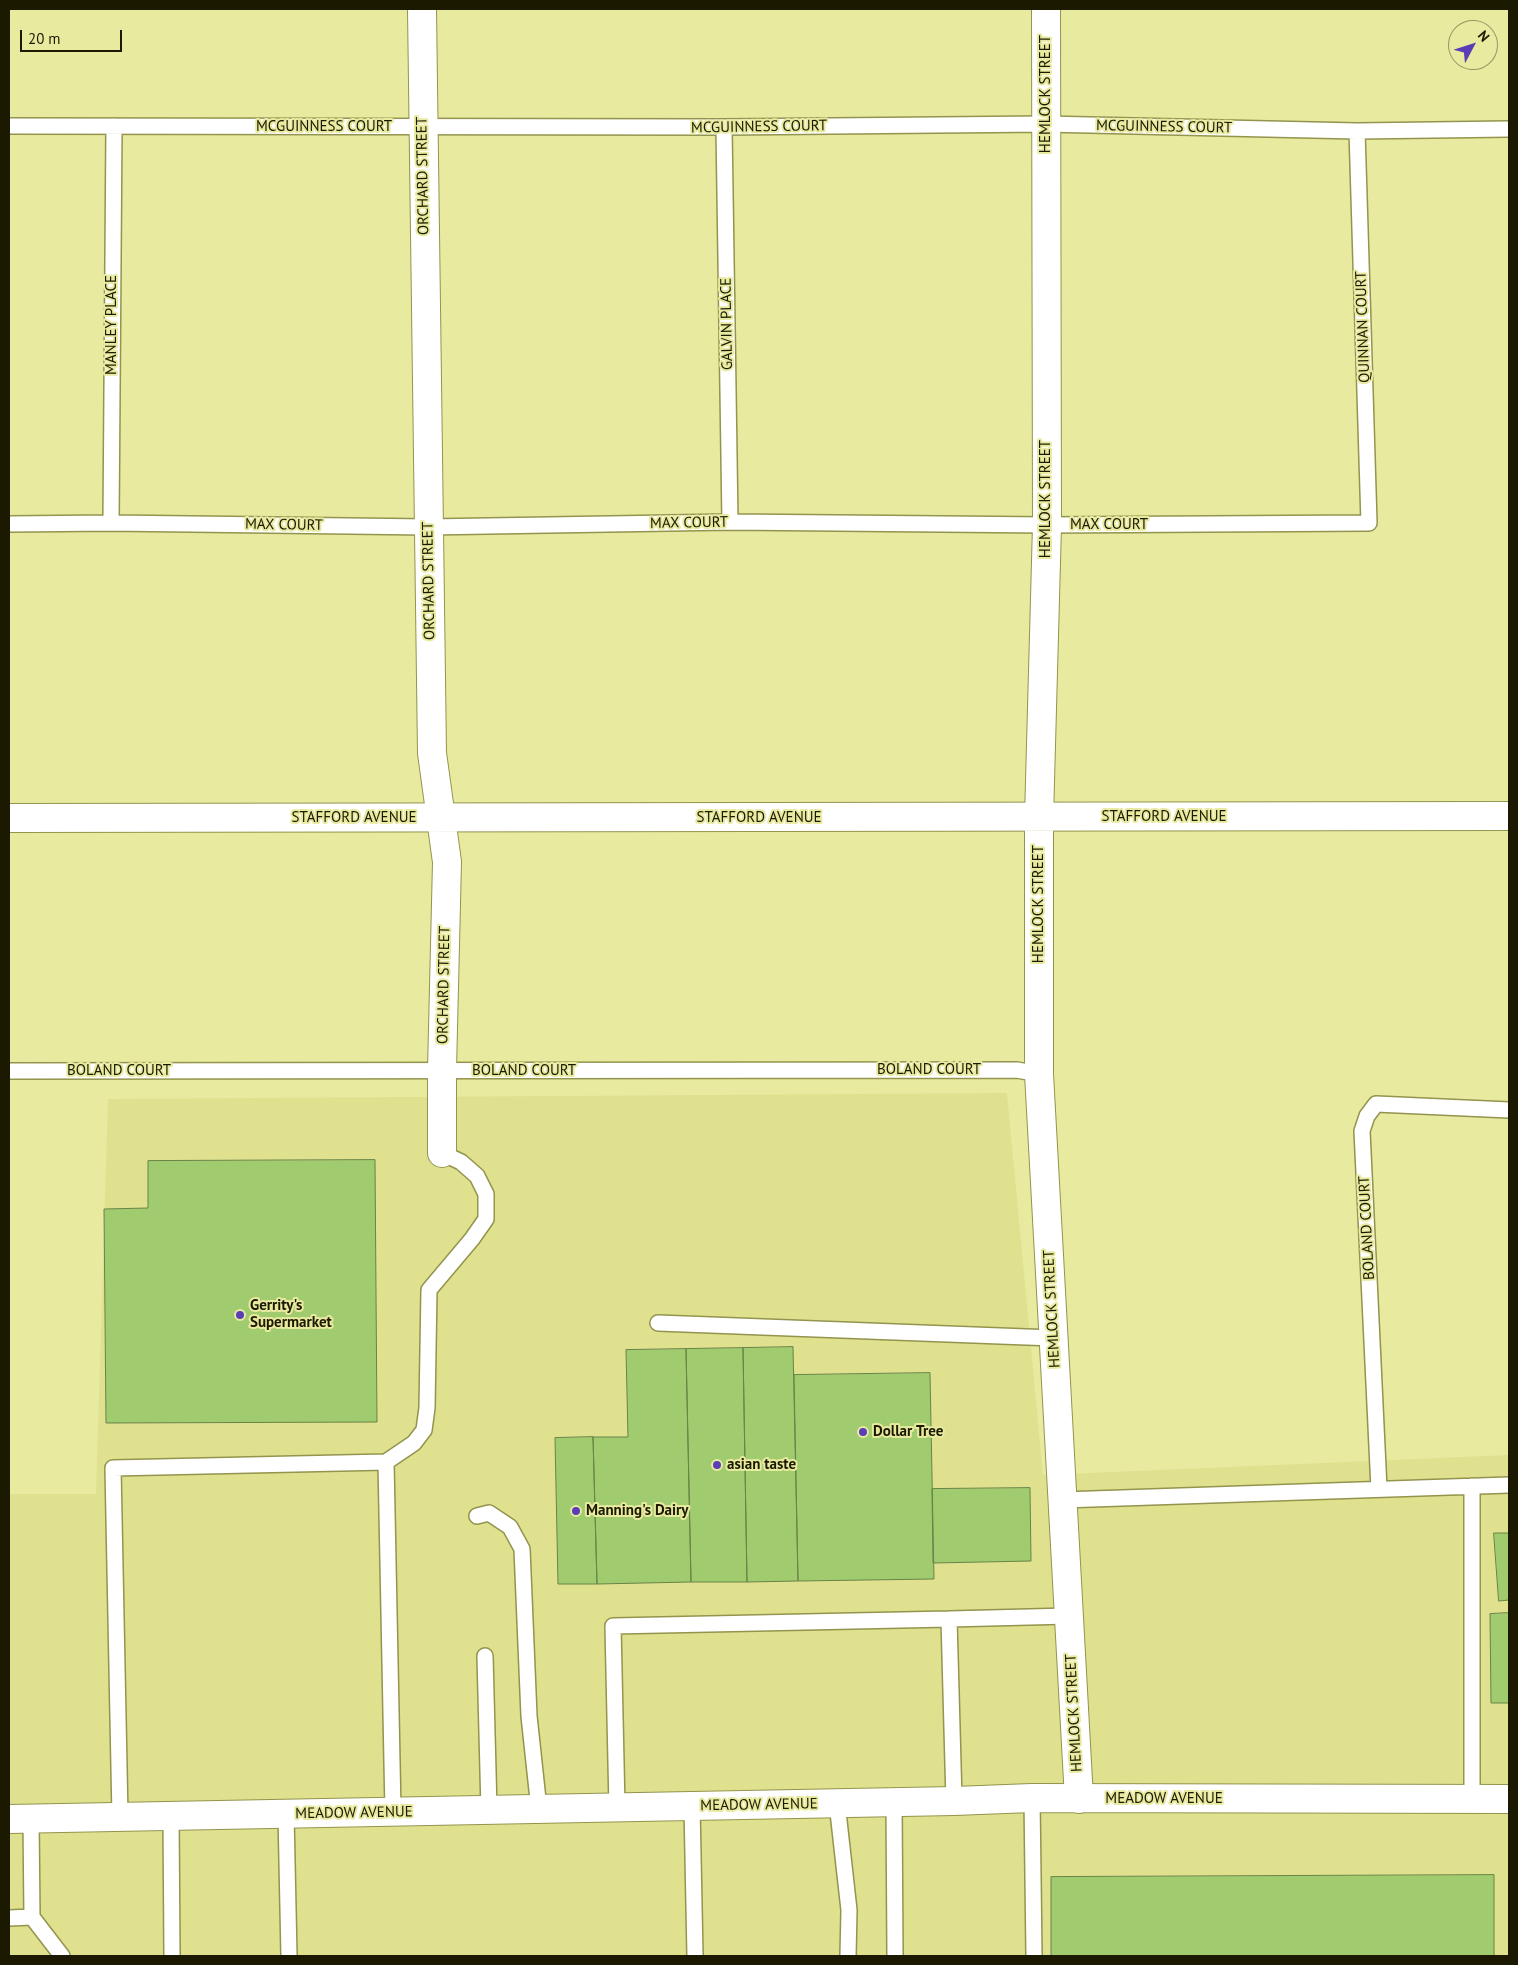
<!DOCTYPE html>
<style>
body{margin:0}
#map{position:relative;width:1518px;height:1965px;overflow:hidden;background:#e8eaa0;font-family:"PT Sans",sans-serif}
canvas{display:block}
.frame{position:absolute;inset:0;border:10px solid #1b1a00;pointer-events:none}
.north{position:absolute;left:1448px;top:20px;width:50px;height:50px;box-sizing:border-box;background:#e8eaa0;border:1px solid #969760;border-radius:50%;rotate:50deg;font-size:14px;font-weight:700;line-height:20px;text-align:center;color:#1b1a00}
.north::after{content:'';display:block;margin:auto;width:18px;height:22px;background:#5b3db5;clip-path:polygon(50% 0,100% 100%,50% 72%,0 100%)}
.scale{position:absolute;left:20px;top:30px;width:102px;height:22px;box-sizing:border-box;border:2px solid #1b1a00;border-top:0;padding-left:6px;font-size:15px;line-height:18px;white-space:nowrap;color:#1b1a00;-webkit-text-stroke:4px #e8eaa0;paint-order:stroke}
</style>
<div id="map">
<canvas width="1518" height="1965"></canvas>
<div class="frame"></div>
<div class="north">N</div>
<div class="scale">20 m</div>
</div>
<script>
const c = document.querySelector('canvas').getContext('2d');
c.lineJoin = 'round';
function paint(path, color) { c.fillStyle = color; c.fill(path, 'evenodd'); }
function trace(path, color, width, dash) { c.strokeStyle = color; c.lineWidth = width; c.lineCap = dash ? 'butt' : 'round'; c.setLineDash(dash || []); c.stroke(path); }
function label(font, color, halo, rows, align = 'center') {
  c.font = font + ' "PT Sans",sans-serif'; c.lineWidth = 4; c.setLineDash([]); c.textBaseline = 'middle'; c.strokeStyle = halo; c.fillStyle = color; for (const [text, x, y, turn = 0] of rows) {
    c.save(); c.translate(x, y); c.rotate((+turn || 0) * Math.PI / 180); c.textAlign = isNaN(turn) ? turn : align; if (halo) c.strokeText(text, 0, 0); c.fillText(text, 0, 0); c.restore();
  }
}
const built = new Path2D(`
 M1007 1093 1043 1475 1509 1455V1956H9V1494H96L108 1099Z`);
const building = new Path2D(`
 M375 1160 377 1422 106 1423 104 1209 148 1208V1161Z
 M793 1347 798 1581 747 1582 743 1348Z
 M743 1348 747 1582H691L686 1349Z
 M686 1349 691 1582 597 1584 593 1437H628L626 1350Z
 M930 1373 934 1579 798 1581 794 1375Z
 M593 1437 597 1584H558L555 1438Z
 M1030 1488 1031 1561 933 1563 932 1489Z
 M1494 1533H1509V1600L1499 1601Z
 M1509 1613V1703H1491L1490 1614Z
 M1494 1875V1956H1051V1877Z`);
const lane = new Path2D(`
 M9 126 724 127 1045 124 1357 131 1509 129
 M724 127 730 522
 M111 523 114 126
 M9 524 111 523 428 527 730 522 1047 525 1369 523 1357 131
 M9 1071 1017 1070 1039 1074
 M658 1323 1053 1338
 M386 1462 414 1443 424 1430 427 1408 429 1290 472 1239 486 1219V1194L477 1176 461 1162 442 1153
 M1472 1486V1799
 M1379 1489 1362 1131 1367 1116 1376 1104 1509 1110
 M1062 1500 1509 1485
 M477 1516 489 1513 510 1527 522 1549 529 1716 539 1809
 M949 1619 1069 1616
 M485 1656 489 1810
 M1032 1798 1034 1956
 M894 1802 895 1956
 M837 1803 849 1910 848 1956
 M692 1806 695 1956
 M617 1808 613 1626 949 1619 954 1801
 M286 1814 289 1956
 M171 1816 172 1956
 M120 1817 113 1468 386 1462 393 1812
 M31 1819 32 1917 62 1956
 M9 1918 32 1917`);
const street = new Path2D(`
 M422 9 432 753 447 862 442 1070V1153
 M1046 9 1047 525 1039 818V1074L1079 1799
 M9 818 1509 816
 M9 1819 954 1801 1032 1798 1509 1799`);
const markers = [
 [240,1315,5,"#5b3db5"],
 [863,1432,5,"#5b3db5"],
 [717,1465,5,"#5b3db5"],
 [576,1511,5,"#5b3db5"]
];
const streetNames = [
 ["HEMLOCK STREET",1046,94,-90],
 ["MCGUINNESS COURT",324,127],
 ["MCGUINNESS COURT",759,127,-1],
 ["MCGUINNESS COURT",1164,127,1],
 ["ORCHARD STREET",423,176,-91],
 ["GALVIN PLACE",727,324,-91],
 ["MANLEY PLACE",112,325,-90],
 ["QUINNAN COURT",1363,327,-92],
 ["HEMLOCK STREET",1046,499,-90],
 ["MAX COURT",689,523,-1],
 ["MAX COURT",284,525,1],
 ["MAX COURT",1109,525],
 ["ORCHARD STREET",429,581,-91],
 ["STAFFORD AVENUE",1164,817],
 ["STAFFORD AVENUE",354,818],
 ["STAFFORD AVENUE",759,818],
 ["HEMLOCK STREET",1039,904,-90],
 ["ORCHARD STREET",444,985,-89],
 ["BOLAND COURT",929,1070],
 ["BOLAND COURT",119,1071],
 ["BOLAND COURT",524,1071],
 ["BOLAND COURT",1367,1228,-93],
 ["HEMLOCK STREET",1052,1309,-93],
 ["HEMLOCK STREET",1074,1713,-93],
 ["MEADOW AVENUE",1164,1799],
 ["MEADOW AVENUE",759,1805,-1],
 ["MEADOW AVENUE",354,1813,-1]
];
const poiNames = [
 ["Gerrity's",250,1306],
 ["Supermarket",250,1323],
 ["Dollar Tree",873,1432],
 ["asian taste",727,1465],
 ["Manning's Dairy",586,1511]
];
paint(built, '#dfe18f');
paint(building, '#a1cb6f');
trace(building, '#688447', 1);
trace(lane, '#93944d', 18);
trace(street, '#93944d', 30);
trace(lane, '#fff', 15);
trace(street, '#fff', 28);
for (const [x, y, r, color] of markers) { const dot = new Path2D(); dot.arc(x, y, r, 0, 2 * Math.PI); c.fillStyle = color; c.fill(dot); trace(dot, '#e8eaa0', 2); }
label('15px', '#1b1a00', '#e8eaa0', streetNames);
label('bold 15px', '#1b1a00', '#e8eaa0', poiNames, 'left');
</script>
